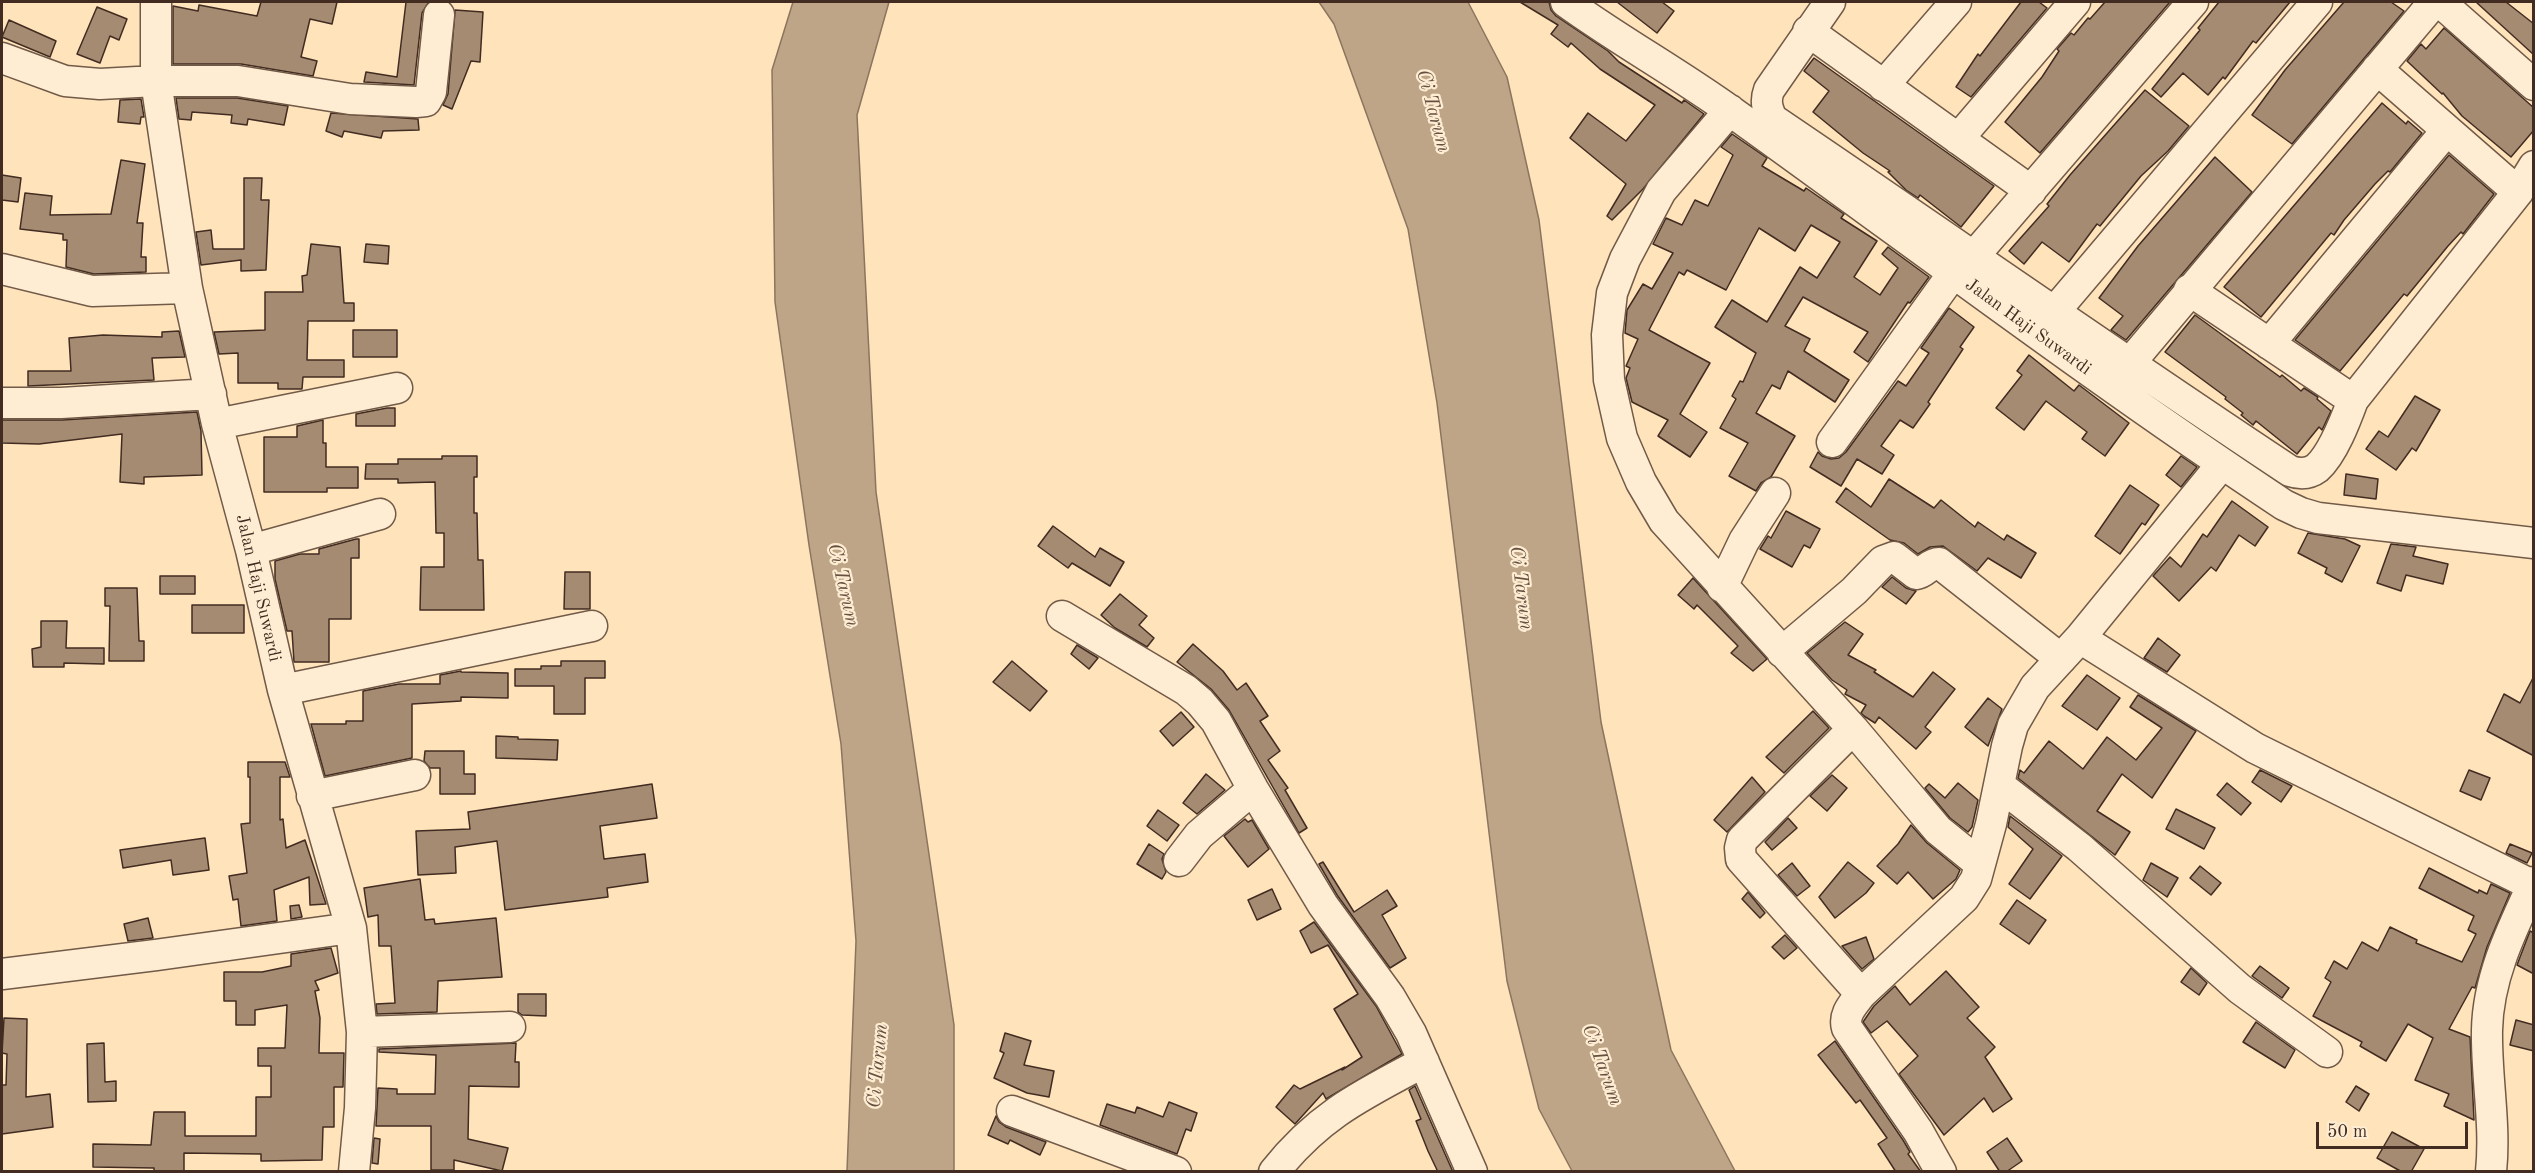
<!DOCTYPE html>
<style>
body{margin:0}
#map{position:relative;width:2535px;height:1173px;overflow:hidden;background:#fee3bb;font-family:"Old Standard TT",serif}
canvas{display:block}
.frame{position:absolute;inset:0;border:3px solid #422c22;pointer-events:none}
.scale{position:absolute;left:2316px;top:1122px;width:152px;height:27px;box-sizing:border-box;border:3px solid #422c22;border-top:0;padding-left:8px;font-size:18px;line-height:21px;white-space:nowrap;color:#422c22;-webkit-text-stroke:4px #feedd3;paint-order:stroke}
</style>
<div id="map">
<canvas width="2535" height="1173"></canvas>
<div class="frame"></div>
<div class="scale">50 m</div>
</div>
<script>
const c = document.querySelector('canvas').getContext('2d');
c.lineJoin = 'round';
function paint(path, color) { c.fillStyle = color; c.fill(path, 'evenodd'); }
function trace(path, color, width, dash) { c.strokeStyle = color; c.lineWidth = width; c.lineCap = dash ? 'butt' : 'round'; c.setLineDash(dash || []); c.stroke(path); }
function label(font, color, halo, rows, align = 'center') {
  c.font = font + ' "Old Standard TT",serif'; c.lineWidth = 4.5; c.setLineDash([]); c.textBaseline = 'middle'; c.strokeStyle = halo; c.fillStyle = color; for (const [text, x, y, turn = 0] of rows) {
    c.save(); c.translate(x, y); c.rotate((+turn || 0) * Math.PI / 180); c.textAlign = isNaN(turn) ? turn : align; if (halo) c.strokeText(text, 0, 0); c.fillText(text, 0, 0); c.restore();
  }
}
const water = new Path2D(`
 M793 2H889L857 115 876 492 954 1025V1171H847L856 941 841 744 809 545 775 302 772 70Z
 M1319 2H1468L1507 77 1539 220 1601 722 1671 1050 1735 1171H1572L1539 1109 1507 981 1437 403 1408 229 1334 24Z`);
const building = new Path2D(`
 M261 2H337L332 24 310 19 301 57 317 61 313 76 241 64H173V6L198 11 199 5 257 16Z
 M406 2H429L422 13 414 85 364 82 366 72 397 77Z
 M1520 2H1549L1551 10 1556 16 1608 51 1619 62 1682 103 1684 100 1704 114 1643 189 1612 220 1607 216 1626 184 1570 138 1588 113 1626 141 1655 105 1600 69 1571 43 1568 47 1551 34 1558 25Z
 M1617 2H1662L1674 11 1657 33Z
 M2021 2H2039L2047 8 1971 97 1956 87 1978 54 1980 56Z
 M2105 2H2170L2040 153 2005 122 2042 77 2059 51 2057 49 2071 33 2074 35 2088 18 2090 19Z
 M2219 2H2290L2256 43 2253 41 2225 79 2223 77 2208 95 2183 73 2161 97 2152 89 2200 30 2198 28Z
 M2344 2H2391L2404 11 2292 144 2252 115 2285 70Z
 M2476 2H2506L2534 24V55Z
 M97 7 127 19 119 40 110 36 100 63 77 54Z
 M455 10 483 12 480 62 471 61 452 109 443 105 448 94Z
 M9 20 56 41 50 57 2 37Z
 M2444 28 2534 108V130L2511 157 2462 116 2443 93 2442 94 2407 61 2421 44 2426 49Z
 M1814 58 1994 186 1961 227 1920 195 1918 198 1906 190 1888 172 1890 171 1863 153 1813 112 1829 91 1804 71Z
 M2145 90 2189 126 2168 151 2141 176 2100 226 2097 224 2069 262 2042 242 2024 264 2009 251 2049 206 2047 204 2070 175Z
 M176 98H237L288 106 284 125 248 119 247 125 231 123 232 115 192 112 191 120 179 119Z
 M141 99 144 117H141L140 124 118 122 120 100Z
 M2382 103 2406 124 2408 121 2422 133 2390 172 2388 171 2375 184 2344 220 2334 235 2331 233 2261 317 2224 287Z
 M331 113 418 119 419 130 383 131 381 138 344 131 342 137 326 131Z
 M1732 134 1767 158 1762 166 1804 191 1806 188 1819 197 1844 214 1841 218 1877 241 1854 277 1880 295 1898 268 1882 254 1888 247 1929 277 1910 303 1908 302 1868 362 1854 352 1868 332 1803 297 1785 326 1810 339 1804 351 1849 380 1835 402 1788 371 1780 389 1772 385 1756 413 1795 436 1771 477 1761 483 1756 491 1729 476 1748 443 1720 428 1736 399 1732 396 1740 381 1743 382 1756 353 1715 327 1732 300 1767 322 1800 267 1817 278 1840 242 1811 225 1795 251 1759 228 1726 290 1687 270 1684 275 1679 272 1649 330 1710 363 1680 414 1707 432 1690 457 1658 436 1668 420 1632 402 1626 378 1630 368 1626 366 1638 339 1625 333 1627 310 1643 284 1652 289 1673 253 1653 244 1666 218 1682 225 1695 200 1708 206 1733 155 1721 147Z
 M2449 155 2494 194 2463 234 2461 232 2448 246 2407 296 2404 294 2340 371 2295 340Z
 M2215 157 2252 192 2126 340 2111 330 2123 316 2099 298 2138 246Z
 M121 160 145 164 137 223H143L141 257H146V272L94 274 66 267 67 240H63V234L20 229 25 193 52 196 50 215 111 214Z
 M2 175 21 178 18 202 2 200Z
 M244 178H262L261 200H269L266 270 241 271V260L201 265 196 232 211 230 213 249H244Z
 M311 244 340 247 344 303H354V321H308L307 360H344V377H303L302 389H278V383H238V353L219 354 214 332 265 330V292H303L302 276 307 275Z
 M366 244 389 246 388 264 364 262Z
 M1949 308 1974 327 1960 347 1963 349 1928 402 1930 404 1913 428 1900 420 1881 446 1894 455 1882 474 1857 459 1841 486 1810 467 1818 452 1822 456 1831 459 1839 458 1846 452 1898 381 1906 386 1929 353 1921 348Z
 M2195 315 2280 377 2282 375 2301 391 2304 388 2318 397 2317 399 2331 411 2322 430 2319 427 2297 454 2256 421 2253 425 2241 415 2243 413 2225 399 2226 397 2165 352Z
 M353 330H397V357H353Z
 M179 331 185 357 152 358 154 380 28 386V371H71L69 338 103 335 162 337V332Z
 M2029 355 2074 391 2079 385 2129 423 2105 456 2082 439 2087 432 2046 401 2024 430 1996 408 2022 375 2017 371Z
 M2415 396 2440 410 2416 451 2412 448 2396 470 2366 449 2379 431 2388 437Z
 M387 408H395V426H356V414Z
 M197 412 201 431 202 475 144 477V484L120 482 122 434 39 444 2 443V420H62Z
 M323 420V443H326V467H358V488H327V492H264V437H297V426Z
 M442 456H477V477H474V513H477L478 560H483L484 610H420L421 567H444V533H436L435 482 398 483V479H365L366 464H398V459H442Z
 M2181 456 2197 467 2181 487 2166 475Z
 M2346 474 2378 479 2376 499 2344 495Z
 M1889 479 1934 508 1941 500 1975 527 1978 522 2004 540 2007 535 2036 553 2021 578 1988 558 1977 571 1943 546 1930 547 1918 554 1904 543 1890 540 1836 502 1846 488 1871 507Z
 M2130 485 2159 505 2145 525 2142 523 2120 554 2095 536Z
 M2232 501 2268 527 2255 546 2239 535 2216 571 2211 567 2179 601 2153 576 2170 557 2181 567 2203 534 2207 537Z
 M1786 511 1820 529 1810 548 1804 545 1792 567 1760 549 1768 536 1771 538Z
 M1053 526 1095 557 1100 548 1124 562 1110 586 1072 563 1068 568 1038 546Z
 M2308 533 2345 539 2360 546 2342 582 2325 573 2327 568 2298 553Z
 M356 539H359V558H351V619H329V662H294L292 631H287L275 579V561L300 554H319V549Z
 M2391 544 2416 547 2413 556 2448 564 2443 584 2406 575 2401 591 2377 583Z
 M565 572H590V609H564Z
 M160 576H195V594H160Z
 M1892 577 1906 588 1916 591 1906 604 1882 587Z
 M1693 578 1767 659 1753 671 1731 653 1738 646 1697 605 1694 609 1678 595Z
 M105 588H137L139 641H144V661H109L110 606H105Z
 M1120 594 1147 616 1139 625 1154 638 1147 647 1115 628 1101 615Z
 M192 605H244V633H192Z
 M41 621H67L66 648H104V664L64 663V667H33L32 649 41 647Z
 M1845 622 1863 634 1848 655 1876 670 1874 672 1913 697 1933 672 1955 689 1925 727 1931 732 1916 749 1879 717 1875 723 1864 716 1861 713 1866 705 1845 694 1847 690 1832 680 1807 653Z
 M2158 638 2180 655 2167 672 2144 658Z
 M1193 644 1223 671 1237 690 1246 683 1268 716 1260 721 1280 751 1268 760 1288 788 1285 790 1307 828 1299 833 1229 710 1211 689 1177 662Z
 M1077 645 1098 658 1089 669 1071 654Z
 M561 661H605V678H585V714H554V686H515V669H541V666H561Z
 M1012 661 1047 691 1030 711 993 682Z
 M461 671V672L508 673V698L461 697V701L412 704V758L325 776 311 724H346V721H363V691L399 684H440V675Z
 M2087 675 2120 698 2097 730 2062 706Z
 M2534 676V756L2487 731 2504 694 2520 703Z
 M2138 695 2196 731 2152 798 2122 774 2097 811 2130 832 2115 855 2018 778 2020 770 2024 773 2049 741 2083 769 2107 737 2136 760 2162 728 2130 707Z
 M1988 698 2002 709 1988 746 1965 727Z
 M1813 711 1829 728 1784 773 1766 757Z
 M1181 712 1194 727 1173 746 1160 731Z
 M496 736 518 737V739L558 740 557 760 496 758Z
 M425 751H464V774H475V794H440V768H430L424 761Z
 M248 762H285L290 777H280V820L283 819 286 848 305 840 326 904 310 905 309 877 274 890 277 921 241 926 238 899 233 900 229 876 247 873 241 824 250 823V777H248Z
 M2260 770 2292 786 2281 802 2252 782Z
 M2469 770 2490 778 2481 800 2460 791Z
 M1206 774 1225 790 1197 814 1183 803Z
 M1832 775 1847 788 1827 811 1810 796Z
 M1752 777 1765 792 1727 832 1714 820Z
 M1958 783 1978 800 1972 827 1968 832 1950 818 1925 788 1929 784 1945 798Z
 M2227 783 2251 803 2241 815 2217 795Z
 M652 784 657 818 600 826 604 859 645 854 648 882 607 888 608 897 505 910 497 841 455 847 456 873 418 875 416 831 470 829 468 812Z
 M2176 809 2215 828 2204 849 2166 829Z
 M1158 810 1179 825 1167 841 1147 826Z
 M2010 816 2062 856 2030 899 2009 884 2033 849 2008 827Z
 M1788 818 1797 828 1772 850 1765 842Z
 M1245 819 1248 822 1252 820 1269 849 1248 867 1224 836Z
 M1911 825 1927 843 1960 870 1956 879 1933 899 1908 872 1897 884 1877 866 1898 844Z
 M205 838 209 870 173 875 171 860 123 868 120 850Z
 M1149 844 1164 854 1162 859 1166 872 1162 879 1137 864Z
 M2510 844 2532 853 2527 863 2506 853Z
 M1323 862 1354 912 1387 890 1397 906 1382 915 1406 958 1390 968 1337 895 1319 864Z
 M1848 862 1874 883 1866 893 1835 918 1819 897Z
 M1792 863 1810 886 1797 896 1778 875Z
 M2151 863 2178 878 2167 897 2143 880Z
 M2200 866 2221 883 2211 895 2190 878Z
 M2429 868 2478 893 2479 890 2487 894 2491 884 2510 893 2487 947 2475 988 2472 987 2449 1029 2470 1037 2474 1120 2444 1106 2449 1094 2415 1080 2433 1038 2408 1024 2386 1061 2360 1046 2362 1042 2313 1016 2331 982 2325 978 2334 961 2347 969 2362 942 2378 951 2390 927 2417 940 2416 943 2462 962 2476 934 2468 930 2474 916 2419 888Z
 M420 879 425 920 434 919 435 924 496 918 502 977 438 981 437 1012 377 1014 376 1004 395 1003 391 946H379L378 915 368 917 364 888Z
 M1272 889 1281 909 1257 920 1248 900Z
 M1748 892 1765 913 1760 918 1742 899Z
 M2017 900 2046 920 2029 944 2000 924Z
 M299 905 302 917 291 919 290 906Z
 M148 918 153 938 128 941 124 924Z
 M1314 922 1376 1006 1402 1054 1326 1099 1323 1093 1295 1124 1276 1107 1294 1085 1300 1089 1345 1067 1342 1070 1362 1057 1334 1009 1358 994 1328 945 1311 953 1300 931Z
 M2530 931 2534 933V974L2517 965Z
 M1785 935 1797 948 1784 959 1772 947Z
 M1866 937 1874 959 1862 969 1842 946Z
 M331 948 338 973 315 981 319 990 315 991 320 1018 319 1053H344L343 1087H334V1127H323L322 1160 261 1161V1154L184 1153V1172H154V1168L93 1167V1144L151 1145 154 1112H185V1136H256V1097H271V1066H258V1048H285L287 1005 255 1010V1025H236V1001H224V972H262L291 966V954Z
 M2260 966 2289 988 2282 998 2252 976Z
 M2191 968 2207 983 2199 995 2181 982Z
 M1946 971 1979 1007 1967 1018 1995 1047 1985 1057 2012 1099 1993 1112 1984 1098 1944 1135 1899 1074 1918 1056 1887 1021 1871 1033 1863 1022 1874 1006 1895 986 1910 1005Z
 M518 994H546V1016L522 1015 518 1012Z
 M4 1018 27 1019 26 1097 50 1094 53 1127 2 1134V1085H6L7 1054 2 1053Z
 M2516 1020 2534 1025V1051L2510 1045Z
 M2256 1022 2295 1050 2285 1068 2243 1042Z
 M1005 1033 1031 1041 1024 1065 1054 1071 1049 1097 1027 1093 994 1078 1004 1053 1000 1051Z
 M1835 1041 1903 1140 1910 1152 1908 1154 1921 1172H1896L1878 1144 1887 1138 1860 1100 1856 1103 1818 1055Z
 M104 1043 105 1082 116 1081V1101L88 1102 87 1044Z
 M516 1043 515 1062H519V1087L469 1086 468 1139 508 1148 502 1171 454 1160V1170H431V1126H376L378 1088 397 1089V1094H435L436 1055 379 1052V1049Z
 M1415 1086 1453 1172H1438L1428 1151 1416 1121 1421 1119 1409 1090Z
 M2356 1086 2369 1094 2359 1111 2346 1102Z
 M1169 1102 1197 1113 1191 1131 1186 1129 1177 1154 1100 1125 1107 1104 1135 1113 1137 1107 1163 1117Z
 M996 1116 999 1122 1006 1127 1046 1142 1040 1155 1010 1140 1008 1144 988 1135Z
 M2392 1132 2424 1149 2411 1172H2402L2377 1158Z
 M374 1138 380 1139 378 1164 372 1163Z
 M2007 1138 2022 1161 2006 1172H2000L1987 1152Z`);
const minor = new Path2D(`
 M156 2V81L187 288 217 424 251 550 283 690 351 928 362 1032 360 1108 354 1172
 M1566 2C1620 41 1678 73 1732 112 1916 244 2095 380 2284 505L2301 513 2318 518 2534 543
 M1830 2 1769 90C1765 101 1767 108 1772 119 1945 236 2116 356 2290 471 2299 474 2309 474 2317 468 2333 454 2346 419 2353 400L2518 192 2534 166
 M2440 2 2534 85
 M1808 31 2031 191
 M2 58 65 81 100 84 156 81H238L350 99 416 102 426 101 431 92 439 15
 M2377 69 2518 192
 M1883 86 1956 2
 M1730 110 1661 191 1625 259 1612 293 1607 335 1609 380 1622 438 1641 482 1664 521 1853 729 1938 830 1980 864
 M1958 139 2075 2
 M1974 256 2193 2
 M2 269 92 291 187 288
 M2189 290 2353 400
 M2055 311 2317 2
 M2269 344 2447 130
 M2129 364 2434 2
 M2 403H61L211 394
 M217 424 397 388
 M1832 442 1954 272
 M251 550 380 514
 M1722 587 1744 541 1775 493
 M1062 616 1186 690 1200 702 1216 721 1253 789 1323 905 1390 997 1411 1033 1472 1172
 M2080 638 2255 748 2532 885
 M1782 652 1854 591 1883 561 1894 557 1916 574C1925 573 1929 563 1939 563L2061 659
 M283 690 592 626
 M1853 729 1742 840 1740 848 1741 859 1861 994
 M1999 785 2079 847 2240 989 2327 1052
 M312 796 415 775
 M1179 861 1199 835 1253 789
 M2 974 156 955 351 928
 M362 1032 510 1027
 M1012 1111 1176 1172
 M1274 1172C1319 1115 1362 1095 1424 1062
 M1941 1172 1918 1131 1847 1028C1843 1014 1853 1005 1861 994L1964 898 1976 879 1991 824 2007 746 2013 725 2035 687 2080 638 2222 464
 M2491 1172C2496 1124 2486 1077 2487 1030 2488 977 2512 929 2534 882`);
const streetNames = [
 ["Jalan Haji Suwardi",2028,327,36],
 ["Jalan Haji Suwardi",258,588,77]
];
const waterNames = [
 ["Ci Tarum",1433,111,75],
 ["Ci Tarum",843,585,77],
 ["Ci Tarum",1521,588,83],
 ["Ci Tarum",1602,1065,70],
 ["Ci Tarum",878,1066,-85]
];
paint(water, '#bea587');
trace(water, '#8c755f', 1.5);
paint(building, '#a48b72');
trace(building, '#422c22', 1.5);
trace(minor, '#715a48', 33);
trace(minor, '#feedd3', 30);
label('18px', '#422c22', '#feedd3', streetNames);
label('italic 20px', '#675040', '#feedd3', waterNames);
</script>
